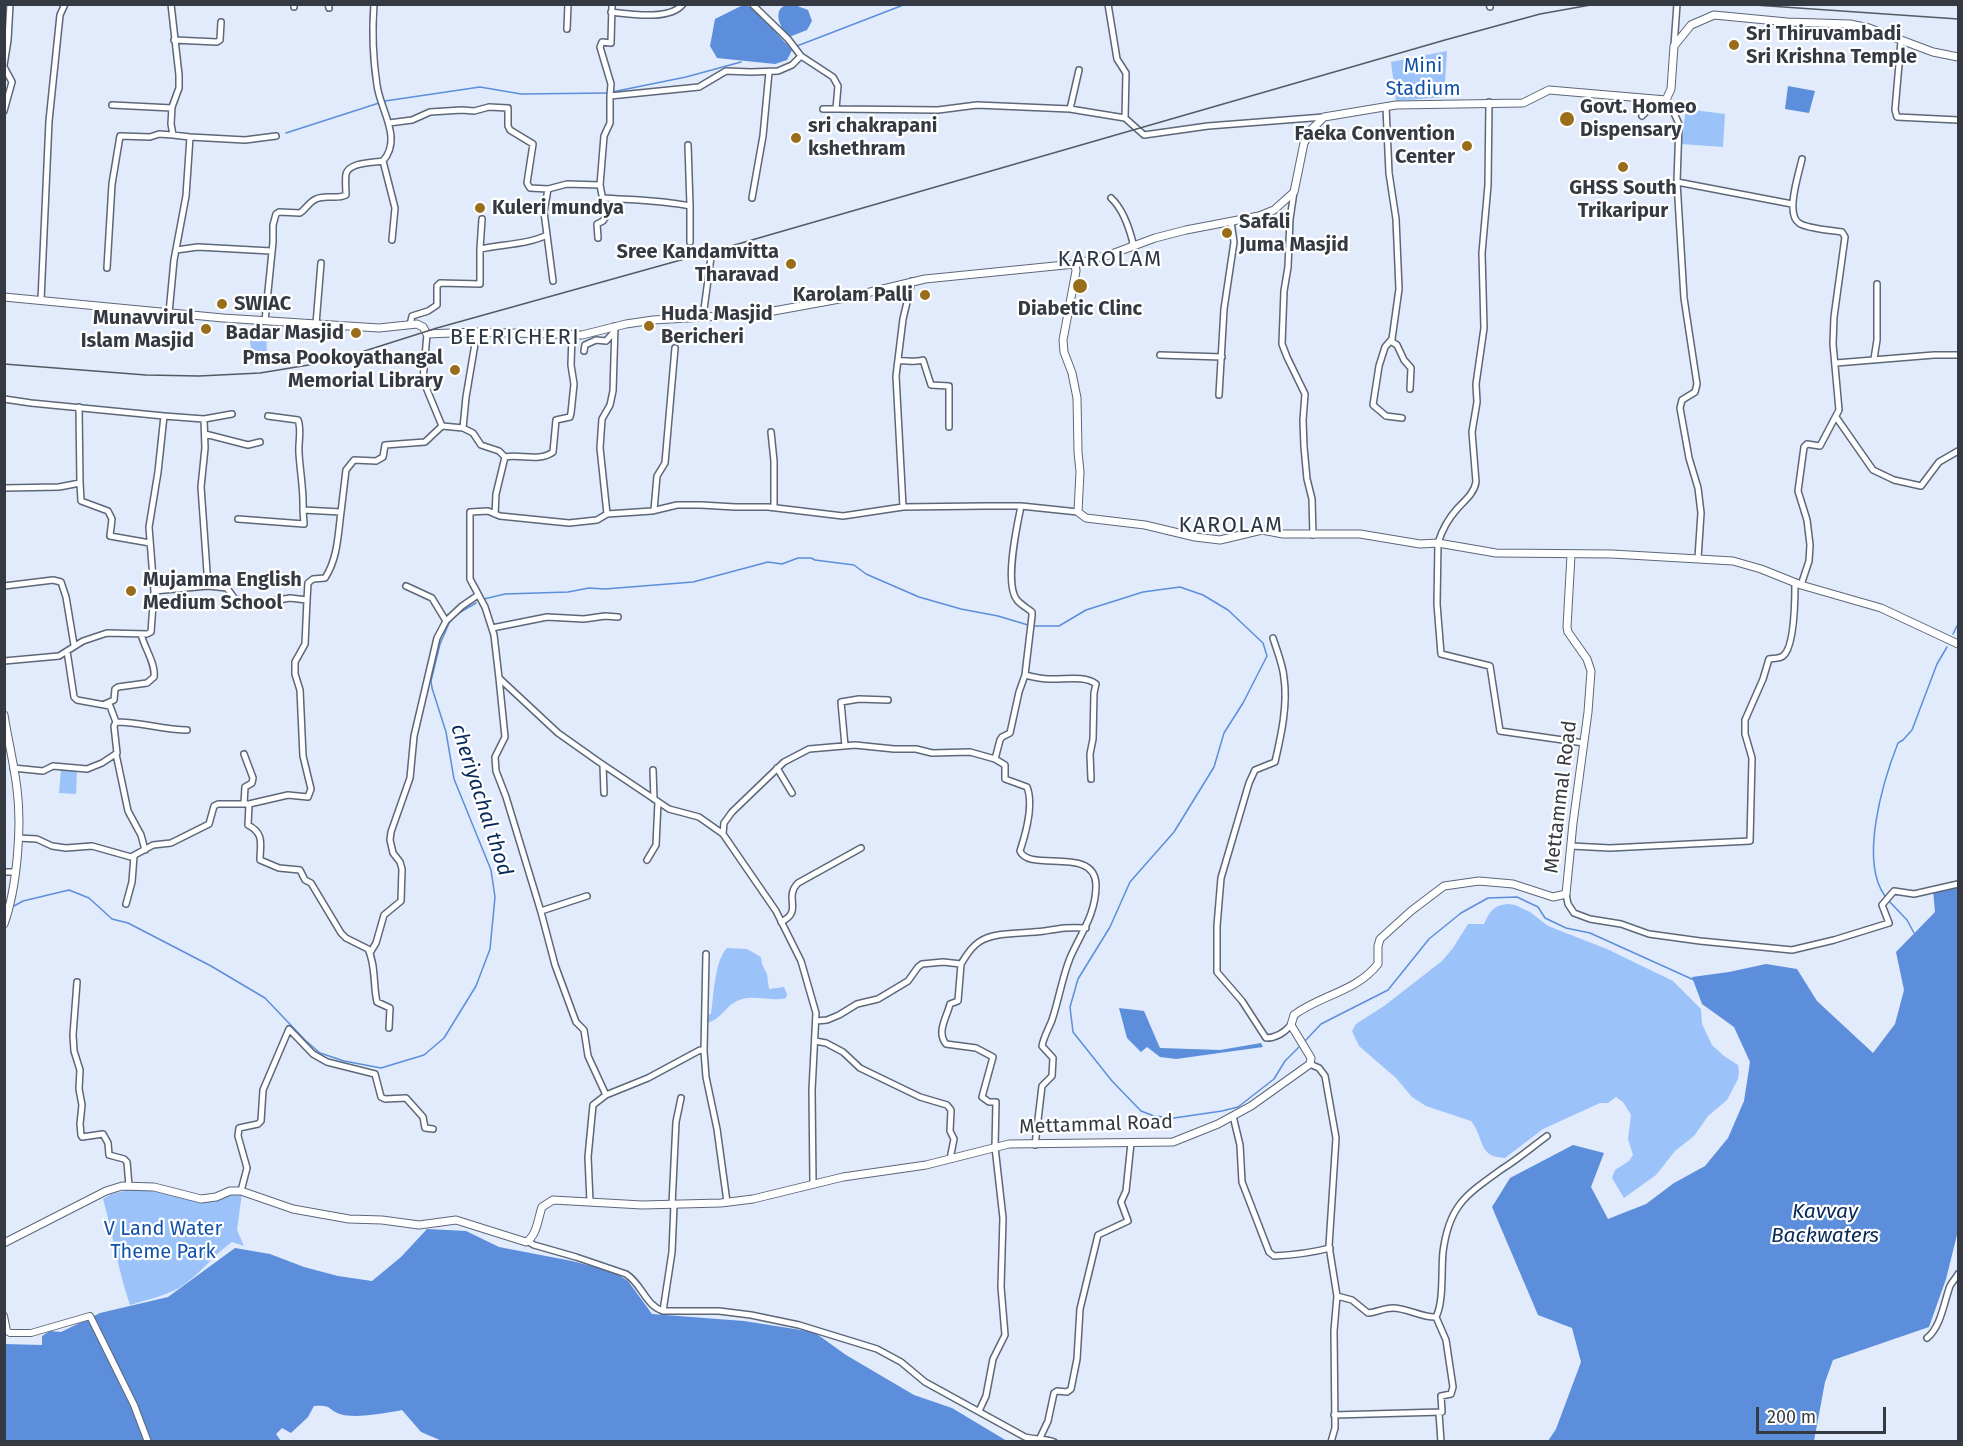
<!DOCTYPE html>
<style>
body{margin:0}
#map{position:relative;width:1963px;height:1446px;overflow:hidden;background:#e1ebfb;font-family:"Fira Sans",sans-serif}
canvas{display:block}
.frame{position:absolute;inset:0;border:6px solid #353941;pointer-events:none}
.scale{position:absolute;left:1756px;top:1407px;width:130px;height:27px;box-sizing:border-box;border:3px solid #353941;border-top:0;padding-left:8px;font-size:18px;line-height:21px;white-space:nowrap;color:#353941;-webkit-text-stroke:4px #fff;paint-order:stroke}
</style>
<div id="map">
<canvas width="1963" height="1446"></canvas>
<div class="frame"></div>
<div class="scale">200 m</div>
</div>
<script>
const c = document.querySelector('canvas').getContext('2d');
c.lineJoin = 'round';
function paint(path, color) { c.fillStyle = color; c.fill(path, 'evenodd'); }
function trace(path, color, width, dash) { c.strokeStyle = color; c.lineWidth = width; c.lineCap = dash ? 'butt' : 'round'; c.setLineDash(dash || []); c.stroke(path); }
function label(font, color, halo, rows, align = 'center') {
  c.font = font + ' "Fira Sans",sans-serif'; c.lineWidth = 4.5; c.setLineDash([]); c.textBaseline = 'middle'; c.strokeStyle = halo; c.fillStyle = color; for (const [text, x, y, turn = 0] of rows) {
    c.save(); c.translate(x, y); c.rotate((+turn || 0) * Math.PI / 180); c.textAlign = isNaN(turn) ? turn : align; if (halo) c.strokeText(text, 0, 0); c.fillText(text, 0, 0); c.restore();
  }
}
const green = new Path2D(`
 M1447 51 1444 97 1396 101 1391 62Z
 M1686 109 1725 114 1723 147 1681 144Z
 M250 334H266L267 356H251Z
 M61 770 77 771 76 794 59 793Z
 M1507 904 1515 905 1530 912 1548 926 1607 949 1673 981 1701 1009 1702 1024 1712 1045 1724 1056 1738 1065 1739 1072 1738 1079 1727 1100 1708 1116 1694 1136 1675 1151 1656 1175 1624 1198 1612 1178 1615 1170 1629 1161 1633 1155 1628 1139 1631 1115 1623 1102 1616 1097 1608 1103H1600L1543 1129 1505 1158C1477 1157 1485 1138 1471 1121L1426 1106 1412 1097 1396 1078 1359 1046 1352 1031 1356 1024 1384 1006 1442 961 1453 948 1468 924H1484C1490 912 1492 906 1507 904Z
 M727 948 747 949 761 957 762 964 767 974 769 989 784 987 787 994 786 998C773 1002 756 995 742 999 724 1005 724 1018 707 1023L706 1022 707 1015 711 1014C714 995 714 962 727 948Z
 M137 1188 192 1200 242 1193 237 1230 244 1246 232 1242C213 1255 199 1276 179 1288 165 1296 146 1300 130 1305 118 1271 113 1234 103 1199L111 1194Z`);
const water = new Path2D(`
 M745 4 758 13 792 50 787 60 775 64 717 58 710 46 715 19Z
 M792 4 808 10 812 21 807 30 789 37C779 28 770 5 792 4Z
 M1788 86 1815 91 1809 113 1785 109Z
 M1958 884V1231L1946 1279 1929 1327 1833 1360 1825 1382 1814 1441H1548L1556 1429 1581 1362 1572 1328 1538 1315 1492 1207 1510 1178 1573 1145 1604 1153 1591 1187 1608 1219 1646 1204 1674 1183 1705 1166 1728 1138 1744 1101 1750 1062 1734 1027 1702 1004 1692 977 1729 972 1766 964 1797 969 1817 1001 1873 1053 1895 1024 1904 990 1896 952 1935 912 1933 890Z
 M1119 1008 1144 1011 1160 1048 1220 1050 1261 1043 1263 1047 1176 1059 1160 1057 1147 1047 1141 1052 1127 1038Z
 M427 1229 466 1231 499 1247 572 1261 614 1272 628 1281 652 1314 744 1321 814 1332 846 1355 914 1395 952 1408 1007 1441H442L421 1432 402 1410C387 1413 354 1419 340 1414 327 1410 334 1405 314 1406L308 1417 291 1433 282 1428 276 1434 281 1441H5L4 1344 42 1345V1336L50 1331 61 1332 100 1313 168 1297 235 1248 270 1254 304 1267 338 1276 372 1281 401 1257Z`);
const stream = new Path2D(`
 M797 46 906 4
 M612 92 686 77 741 62
 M385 101 480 87 521 94 607 93
 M286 133 379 103
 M484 599 505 594 568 592 589 588 605 589 693 582 768 562 782 564 798 558H811L815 560 854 565 866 574 919 597 961 609 998 616 1028 625
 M1032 626H1059L1086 610 1143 592 1180 587 1203 595 1228 610 1263 643 1267 656 1243 703 1224 733 1214 767 1174 832 1130 882 1110 927 1078 979 1070 1007 1073 1032 1112 1081 1141 1111 1154 1116 1174 1118 1222 1111 1238 1107 1274 1079 1285 1061 1299 1047
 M1953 634 1958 624
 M1885 896C1859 861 1883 781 1898 743L1903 740 1912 730 1937 664 1947 647
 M1888 900 1907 920 1914 933
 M14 906 23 901 69 890 89 898 112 919 128 923 211 966 265 998 305 1040 320 1053 344 1061 381 1068 424 1055 444 1038 476 986 490 949 495 897 491 870 454 779 446 732 432 688 431 681 440 644 450 621 457 614 476 603
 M1305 1041 1321 1024 1388 990 1429 939 1461 913 1488 898 1517 897 1538 907 1545 918 1566 928 1590 933 1694 980`);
const minor = new Path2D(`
 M328 4 329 8
 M752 4 788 39 801 56 833 77 838 86 836 109 938 110 977 105 1070 109 1125 118 1144 135 1208 126 1324 117
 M1108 4 1117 59 1126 73 1125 118
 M1489 4 1490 7
 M294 7V4
 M611 12C629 14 670 21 683 4
 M567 29 568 4
 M174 40 217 42 220 40 221 22
 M1901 41 1895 110 1897 117 1958 120
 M1674 46 1677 4
 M4 65 8 40 10 4
 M4 67 12 82 4 111
 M610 96 611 84 600 47 602 42 611 43 612 4
 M1489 102 1488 185 1482 253 1484 328 1476 384 1477 402 1472 432 1476 482C1474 494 1464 501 1457 509 1448 519 1442 530 1438 543L1437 604 1441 654 1490 666 1500 731 1584 743
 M112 105 172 108
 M1386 107 1389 173 1396 219 1399 289 1392 339 1385 347 1379 366 1373 405 1386 416 1402 418
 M823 109H836
 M1070 109 1079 70
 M1642 116 1659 99 1673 111 1679 124 1677 182 1684 298 1697 384 1695 392 1682 400 1680 408 1689 458 1698 488 1701 513 1698 558
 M389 123 412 120 430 112 462 110 474 111 489 107 508 108V126L510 130 533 144 527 183 530 188 548 189
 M190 137 245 140 276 136
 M688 145 690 206
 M383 161 395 208 392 240
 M1677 182 1792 204
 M1294 192 1290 219 1288 267 1284 291 1282 344 1287 357 1305 394 1303 420 1304 447 1307 479 1312 499 1313 535
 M603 198C632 200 661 200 690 206V242
 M752 198 763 136 769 72
 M1111 198C1123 209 1129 227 1133 243L1131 246
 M547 235 553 281
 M598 238 597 224 603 221 606 216 600 185
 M480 249 482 219
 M176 250 198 247 271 251
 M107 268 112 184 120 136 150 137 159 134 173 135
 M41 300 49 121 60 15 65 4
 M169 313 174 260 186 196 190 137 173 135 171 124 172 107 179 88V75L171 4
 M703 317 711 257
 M265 321 273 242V225L276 214 279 212 300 213C306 209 309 202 316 199 326 194 336 200 346 195 346 189 345 180 346 174 349 162 373 163 383 161 403 138 380 110 377 85 373 59 372 31 374 4
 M316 324 321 263
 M410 325 412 316 428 311 437 305V286L440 283 480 284V249C502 244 526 245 547 235L544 212 548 189 567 184 600 185 604 136 610 123V96L699 87 726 71 751 72 778 71 792 65 801 56
 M615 326 613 391 610 405 602 419 600 448 607 514 652 511 677 505H701L735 507H768L843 516 903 507 984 506H1021L1078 512
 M427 334 423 380 442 426
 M1392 339V342L1397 345 1404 360 1411 368 1410 389
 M584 351 585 345 596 340 606 341 614 332
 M1160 355 1222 357
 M1874 359 1877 340V284
 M898 361C907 360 914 363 923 360L931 385 949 386V427
 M1836 363 1934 355H1958
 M1219 395 1224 309 1234 242 1231 222
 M4 399 31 403 164 416
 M268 416 298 420C302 430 298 443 299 453 300 472 304 491 303 510
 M1836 417 1873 470 1894 480 1921 486 1939 462 1958 451
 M204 419 205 448 201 487 208 586
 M463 428 466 397 477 332
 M771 432 774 461V507
 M205 434 248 445 260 442
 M505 457C520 454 540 462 553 452L556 420 570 417 571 413 574 384 571 365 572 335
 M80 483 81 501 108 511 112 519 110 536 150 543
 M4 488 59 487 80 483 79 407
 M903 507 896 376 903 319 912 281
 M654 510 657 476 665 463 675 348
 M607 514 597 520 569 523 500 516 488 511 470 512V579L485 607 494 635 499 678 558 733 599 762 669 809 699 817 723 834 776 911 801 961 816 1013 812 1090 813 1183
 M238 519 304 524 303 510 341 512 346 470 354 460 376 461 383 457 385 445 425 442 442 426 463 428 473 433 481 445 499 451 505 457 496 494 495 514
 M1801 585 1809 561 1810 545 1807 520 1798 491 1804 447 1807 444 1820 446 1839 410 1833 344 1834 317 1845 237 1842 232C1831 230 1807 229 1799 223 1785 214 1799 173 1802 159
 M4 586 53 580 61 582 66 597 74 645
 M406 586 432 598 446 621
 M154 591 208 586 227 588 235 599 255 604 290 598 307 600 308 583 313 579 325 578C338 558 338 534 341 512
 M492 628 547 617 584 619 605 616 618 617
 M1273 638C1277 651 1283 665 1284 678 1288 705 1281 736 1275 762L1255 770 1249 783 1221 878 1217 926V972L1242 1001 1266 1038C1277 1038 1284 1033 1291 1025
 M67 651 74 697 77 700 110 706 116 722
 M4 661 59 656 83 641 107 633 147 634 151 632 154 591 149 527 158 472 164 416 204 419 232 414
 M1025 675C1033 677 1041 679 1049 679 1064 680 1084 675 1096 684L1094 693 1093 739 1090 754 1091 779
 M499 678 505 737 495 757 496 771 506 797 541 912 555 965 576 1022 584 1030 588 1056 606 1095 593 1105 588 1157 590 1201
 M105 704 114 700 115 689 118 687 147 683 154 677C156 664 144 647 141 634
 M845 746 841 702 859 699 888 700
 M116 754 128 811 141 835 145 850
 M244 754 253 778 252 783 245 787 244 804
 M995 759 1005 765V779L1027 787C1034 805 1026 833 1020 851 1029 873 1095 845 1096 885 1096 914 1081 933 1070 958 1062 978 1059 999 1052 1020 1049 1028 1044 1036 1042 1046L1053 1058 1052 1076 1042 1086 1035 1145
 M603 765 604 793
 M13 768 43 771 53 766 87 769 102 763 117 753 114 726 116 722C141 722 163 730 187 730
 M777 768 792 793
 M653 770 654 799
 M249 804 248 825C265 834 260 844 260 860L279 868 300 870 305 880 311 883 341 933 346 938 368 949C376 965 373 985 377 1002L390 1008 389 1028
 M723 834 724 823 732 812 784 762 809 749 855 745 894 749H916L932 753 970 752 995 759 1000 740 1002 737 1010 733 1019 692 1025 675 1032 616V612C1027 608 1020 604 1017 600 1004 584 1017 526 1021 506
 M18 838 37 839 52 846 66 848 92 846 131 857 153 845 171 843 209 824 214 806 218 804H249L288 795 308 797 311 789 303 756 300 690 295 674V662L305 644 307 600
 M1571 846 1610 848 1750 841 1752 758 1745 734V720L1763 679 1769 659C1773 658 1779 659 1783 656 1795 647 1795 597 1795 582
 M647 860 656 845 658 802
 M4 872H15
 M1566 894 1568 904 1574 913 1590 919 1621 924 1649 934 1700 941 1792 950 1834 940 1889 923 1882 905 1894 891 1914 894 1958 884
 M126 904 132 882 134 856
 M541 911 587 896
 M781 922C804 911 783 898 798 883L861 848
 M370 953 376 943 384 915 401 901 402 869 400 862 393 853 390 840 391 832 410 778 414 736 437 638 446 621 462 606 478 595
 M961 964C966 956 970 948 979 942 995 931 1024 934 1044 931 1062 928 1067 927 1086 928
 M77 982 73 1035 74 1051 80 1070 79 1089 82 1105 80 1124 81 1135 82 1137 103 1134 108 1143 109 1155 124 1159 127 1162 129 1186
 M816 1021 827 1020 839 1015 857 1004 878 999 908 981 918 967 922 964 943 962 961 964 958 1001 950 1004C947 1017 936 1032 946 1044L976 1048 993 1057 982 1097 989 1102H996L995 1147 1003 1218 1001 1287 1005 1335 993 1359 986 1396 979 1411
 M815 1041 826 1043 843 1052 860 1068 920 1097 947 1105 951 1110 950 1131 954 1139 950 1159
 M704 1051 706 954
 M1310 1064 1319 1068 1325 1076 1336 1138 1329 1246 1337 1296 1334 1331 1335 1428 1331 1442
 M606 1095 648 1078 700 1050 704 1051 706 1077 717 1129 727 1202
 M1233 1116 1240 1145 1242 1182 1269 1252 1274 1256C1293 1255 1311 1253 1330 1248
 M241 1191 247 1168 238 1136 239 1128 258 1124 261 1121 263 1090 289 1029 313 1054 327 1062 375 1074 381 1097 385 1099 406 1098 423 1117 425 1128 433 1129
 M672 1205 676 1122 681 1098
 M674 1205 672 1252 663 1311H719L751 1315 799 1325 877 1349 901 1362 925 1382 1025 1437C1035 1440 1045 1438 1054 1442
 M527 1241 534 1245 576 1257 626 1274C642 1284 645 1305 663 1311
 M1337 1296 1352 1300 1368 1313C1377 1312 1384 1308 1393 1308 1407 1308 1423 1318 1436 1317 1444 1301 1441 1271 1443 1252 1449 1205 1466 1195 1502 1169 1518 1159 1532 1147 1547 1136
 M1927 1338C1941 1327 1944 1302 1950 1286 1952 1282 1956 1278 1958 1274
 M1439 1413 1441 1442
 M1334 1415 1442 1412 1441 1396 1451 1394 1453 1387 1446 1340 1436 1317
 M1039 1440 1048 1421 1054 1393 1057 1391 1067 1392 1071 1389 1077 1359 1080 1309 1098 1235 1128 1221 1121 1202 1126 1191 1131 1143`);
const tertiary = new Path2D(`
 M4 1316 7 1331 10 1333H31L90 1316 134 1405 148 1442`);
const secondary = new Path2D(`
 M1075 264 1076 271 1063 340 1064 352 1072 373 1077 398 1078 452 1080 472 1078 512 1086 518 1145 525 1195 537 1220 540 1262 530 1283 534H1360L1420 544 1438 543 1496 553 1612 554 1733 561 1761 569 1801 585 1881 608 1958 644
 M4 297 223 318 379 328 417 324 423 327 427 334 477 332 582 335 626 324 653 320 757 314 845 298 925 279 1075 264 1109 255 1155 238 1186 230 1259 216 1274 210 1294 192 1304 143 1311 130 1324 117 1396 105 1523 103 1549 90 1666 100 1671 89 1674 46 1691 25 1714 15 1787 22 1850 24 1869 28 1933 52 1958 57
 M4 715C8 740 14 764 17 789 22 827 17 888 4 924
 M4 1243 106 1191 122 1186 154 1187 201 1199 216 1197 230 1191H241L293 1209 349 1219 382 1220 419 1225 456 1220 526 1242C537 1236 538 1218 542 1207L553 1200 642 1205 721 1203 753 1199 843 1177 926 1165 1009 1144 1173 1142 1218 1124 1251 1106 1310 1064 1311 1058 1291 1025 1294 1015C1320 995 1356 992 1378 964V946L1380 939 1411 911 1444 886 1479 881 1513 884 1553 897 1566 894 1573 823 1588 712 1591 671 1587 659 1568 632 1567 627 1571 555`);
const rail = new Path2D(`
 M1740 4 1958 19
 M4 364 146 375 199 376 260 373 333 361 437 328 731 246 1445 40 1540 14 1596 4`);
const markers = [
 [1734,45,6,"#986e1b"],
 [1567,119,8,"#986e1b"],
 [796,138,6,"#986e1b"],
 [1467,146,6,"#986e1b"],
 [1623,167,6,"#986e1b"],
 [480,208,6,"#986e1b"],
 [1227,233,6,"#986e1b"],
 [791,264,6,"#986e1b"],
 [1080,286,8,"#986e1b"],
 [925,295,6,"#986e1b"],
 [222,304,6,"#986e1b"],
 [649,326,6,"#986e1b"],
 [206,329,6,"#986e1b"],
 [356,333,6,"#986e1b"],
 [455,370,6,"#986e1b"],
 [131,591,6,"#986e1b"]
];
const poiNames = [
 ["Sri Thiruvambadi",1746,34],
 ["Sri Krishna Temple",1746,57],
 ["Govt. Homeo",1580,107],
 ["Dispensary",1580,130],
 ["sri chakrapani",808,126],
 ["kshethram",808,149],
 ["Faeka Convention",1455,134,"right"],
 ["Center",1455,157,"right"],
 ["GHSS South",1623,188,"center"],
 ["Trikaripur",1623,211,"center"],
 ["Kuleri mundya",492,208],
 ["Safali",1239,222],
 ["Juma Masjid",1239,245],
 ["Sree Kandamvitta",779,252,"right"],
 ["Tharavad",779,275,"right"],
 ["Karolam Palli",913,295,"right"],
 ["SWIAC",234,304],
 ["Diabetic Clinc",1080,309,"center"],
 ["Huda Masjid",661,314],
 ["Bericheri",661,337],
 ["Munavvirul",194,318,"right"],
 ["Islam Masjid",194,341,"right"],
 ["Badar Masjid",344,333,"right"],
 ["Pmsa Pookoyathangal",443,358,"right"],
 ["Memorial Library",443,381,"right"],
 ["Mujamma English",143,580],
 ["Medium School",143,603]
];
const parkNames = [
 ["Mini",1423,66],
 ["Stadium",1423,89],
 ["V Land Water",163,1229],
 ["Theme Park",163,1252]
];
const streetNames = [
 ["Mettammal Road",1561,797,-83],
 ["Mettammal Road",1096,1125,-2]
];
const waterNames = [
 ["cheriyachal thod",481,800,72],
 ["Kavvay",1825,1212],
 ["Backwaters",1825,1236]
];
const quarterNames = [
 ["KAROLAM",1110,260],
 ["BEERICHERI",515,338],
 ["KAROLAM",1231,526]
];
paint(green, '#9cc2fa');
paint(water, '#5c8edb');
trace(stream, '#5c8edb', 1.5);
trace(minor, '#5c6778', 8);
trace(tertiary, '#5c6778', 8);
trace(secondary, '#5c6778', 9);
trace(minor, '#fff', 5);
trace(tertiary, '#fff', 6);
trace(secondary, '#fff', 7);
trace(rail, '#545a63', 1.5);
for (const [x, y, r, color] of markers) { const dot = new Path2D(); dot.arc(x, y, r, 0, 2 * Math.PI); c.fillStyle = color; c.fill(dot); trace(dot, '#fff', 2); }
label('bold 20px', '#353941', '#fff', poiNames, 'left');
label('20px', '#1051ab', '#fff', parkNames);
label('20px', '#353941', '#fff', streetNames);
label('italic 21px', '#082959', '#fff', waterNames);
c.letterSpacing = '1.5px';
label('22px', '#2c3645', '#fff', quarterNames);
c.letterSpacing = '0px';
</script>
